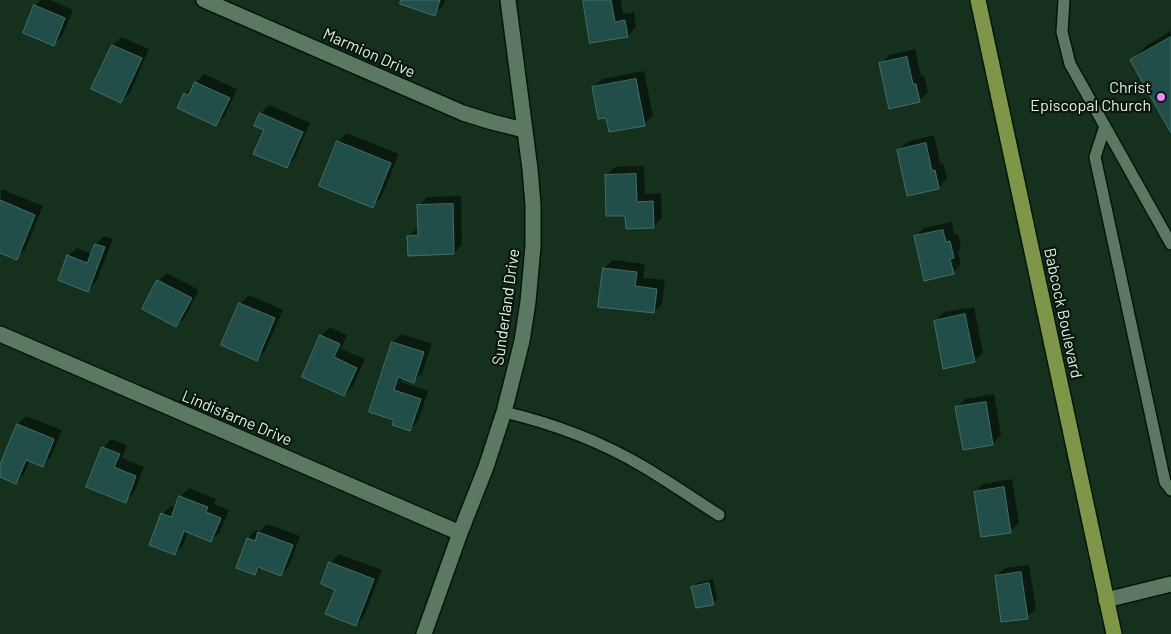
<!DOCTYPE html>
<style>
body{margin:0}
canvas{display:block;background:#15311d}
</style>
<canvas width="1171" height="634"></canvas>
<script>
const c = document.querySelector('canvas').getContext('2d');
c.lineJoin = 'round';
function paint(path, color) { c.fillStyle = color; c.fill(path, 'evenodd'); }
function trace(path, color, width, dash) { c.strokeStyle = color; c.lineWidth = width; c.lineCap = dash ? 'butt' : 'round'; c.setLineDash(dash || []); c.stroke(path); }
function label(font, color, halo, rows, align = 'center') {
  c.font = font + ' Barlow,sans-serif'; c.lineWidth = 4.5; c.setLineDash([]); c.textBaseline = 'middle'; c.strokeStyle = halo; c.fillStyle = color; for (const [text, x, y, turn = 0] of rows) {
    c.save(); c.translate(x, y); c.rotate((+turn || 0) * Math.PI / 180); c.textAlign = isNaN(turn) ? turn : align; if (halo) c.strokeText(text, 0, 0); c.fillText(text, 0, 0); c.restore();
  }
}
const shadow = new Path2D(`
 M41 0H50L73 10 62 36 53 45 35 6Z
 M403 0H445L443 6 434 14Z
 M584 0H621L623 14 634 12 636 27 628 36Z
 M1171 31V131L1132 60 1147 45Z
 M121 37 149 49 130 93 121 101 93 89 113 45Z
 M915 49 921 76H924L928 92 919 101 880 64 889 55Z
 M644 71 653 116 644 124 607 116 593 87 602 79Z
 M204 74 237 89 225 116 216 124 185 94Z
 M269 105 310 123 295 158 286 167 265 129 261 113Z
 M346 133 399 154 381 198 373 206 338 142Z
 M934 135 940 163H943L947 179 939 187 908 194 898 150 907 142Z
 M644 166 645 194 661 193 662 218 653 227 626 214 606 175 615 167Z
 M1 189 43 206 25 250 16 258 0 252Z
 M461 196 462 245 454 253 409 236 419 227 418 206 427 197Z
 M952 222 954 234H958L961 248 958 252 961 264 953 273 915 237 924 228Z
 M104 236 113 239 96 282 88 290 68 256 77 248 92 254 96 244Z
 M613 260 645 264 643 278 665 280 662 304 654 312 604 268Z
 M167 273 199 290 185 317 176 326 158 281Z
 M249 295 283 310 265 351 257 359 240 304Z
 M974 307 983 353 974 361 935 321 944 312Z
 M330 327 347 335 341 349 365 359 353 386 344 395 303 376 322 335Z
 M402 334 432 344 422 373 414 381 403 377 401 382 428 391 418 421 410 430 396 419 371 411 393 342Z
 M994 394 1001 435 992 444 957 408 965 399Z
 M26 416 62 430 51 457 42 465 30 460 24 474 16 482 0 476V468L18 424Z
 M111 439 127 445 122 458 144 467 134 493 125 501 103 448Z
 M1012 479 1019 523 1010 531 975 492 983 484Z
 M189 488 216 499 214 504 229 510 220 532 211 541 188 532 183 545 175 554 162 514 171 506 176 508 180 497Z
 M267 524 300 536 289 566 281 575 261 567 255 574 248 538 256 530 260 531Z
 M339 554 382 570 364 616 356 624 336 589 330 563Z
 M1029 565 1036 609 1027 617 996 576 1005 568Z
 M713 579 717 599 713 604 692 587 697 583Z`);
const building = new Path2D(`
 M401 0H440L435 16 400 4Z
 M583 0H611L615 22 625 20 628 37 590 43Z
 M34 5 65 18 54 46 23 33Z
 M1171 37V133L1130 60Z
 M112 45 142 58 121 103 91 89Z
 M907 57 913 84H916L920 102 889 109 879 63Z
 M636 79 645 126 609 132 606 118 598 119 592 87Z
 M195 82 230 98 216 126 177 108 184 93 188 95Z
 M260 113 303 132 287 168 253 154 264 130 254 126Z
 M337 141 391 163 373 208 319 186Z
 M926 143 932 171 935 170 939 189 907 196 897 150Z
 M636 174 637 202 653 201 654 228 626 229 625 216H606L605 175Z
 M0 200 35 215 17 260 0 253Z
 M453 204 454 254 408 256 407 236 418 235 417 205Z
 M943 230 946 242 950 241 954 258 950 259 954 274 924 281 914 236Z
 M95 244 105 247 88 292 58 280 67 255 87 263Z
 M603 268 637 272 635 286 657 289 654 313 598 307Z
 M157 280 192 298 176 327 142 309Z
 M239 303 275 318 257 361 221 345Z
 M965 314 975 362 943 369 934 321Z
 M320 335 340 344 334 357 357 368 344 396 302 377Z
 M392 342 424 352 414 383 398 377 394 390 421 399 410 431 392 425 394 420 369 412Z
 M986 402 993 445 963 450 955 407Z
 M17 424 54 439 43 467 26 460 16 484 0 477V465Z
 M102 447 120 454 114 467 136 476 126 503 86 487Z
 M1004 487 1011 533 981 537 974 492Z
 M179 496 208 507 206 512 221 518 211 542 184 531 175 555 149 545 161 513 171 517Z
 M258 532 293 545 281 576 258 567 255 575 236 568 247 538 255 541Z
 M329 562 374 579 356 626 325 614 335 590 321 584Z
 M1021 572 1028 619 1001 622 995 576Z
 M709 583 714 605 696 608 691 587Z`);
const lane = new Path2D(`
 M1064 0 1062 32 1070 64 1171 244
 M1105 126 1095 157 1165 482 1171 490
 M504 412C551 423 602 442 644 467 669 482 694 499 719 515`);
const street = new Path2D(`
 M204 0 463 113 492 122 524 130
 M0 334 460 533
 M1106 600 1171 584
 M424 634 460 533 486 467 504 412 522 341 528 302 533 246V205L530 169 508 0`);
const primary = new Path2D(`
 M978 0 1114 634`);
const markers = [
 [1161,97,5,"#ea8dfd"]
];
const streetNames = [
 ["Marmion Drive",369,53,24],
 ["Sunderland Drive",506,307,-82],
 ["Babcock Boulevard",1063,313,78],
 ["Lindisfarne Drive",237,418,23]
];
const poiNames = [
 ["Christ",1151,88],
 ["Episcopal Church",1151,106]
];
paint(shadow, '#0007');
paint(building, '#214e49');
trace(building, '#426e69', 1);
trace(lane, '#001807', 14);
trace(street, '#001807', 18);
trace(primary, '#001807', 18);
trace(lane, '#5b7962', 11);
trace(street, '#5b7962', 15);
trace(primary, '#7f9649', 15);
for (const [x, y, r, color] of markers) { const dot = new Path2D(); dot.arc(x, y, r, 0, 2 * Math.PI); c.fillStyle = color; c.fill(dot); trace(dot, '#0a160d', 2); }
label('16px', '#dfefe2', '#0a160d', streetNames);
label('16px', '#dfefe2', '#0a160d', poiNames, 'right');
</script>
